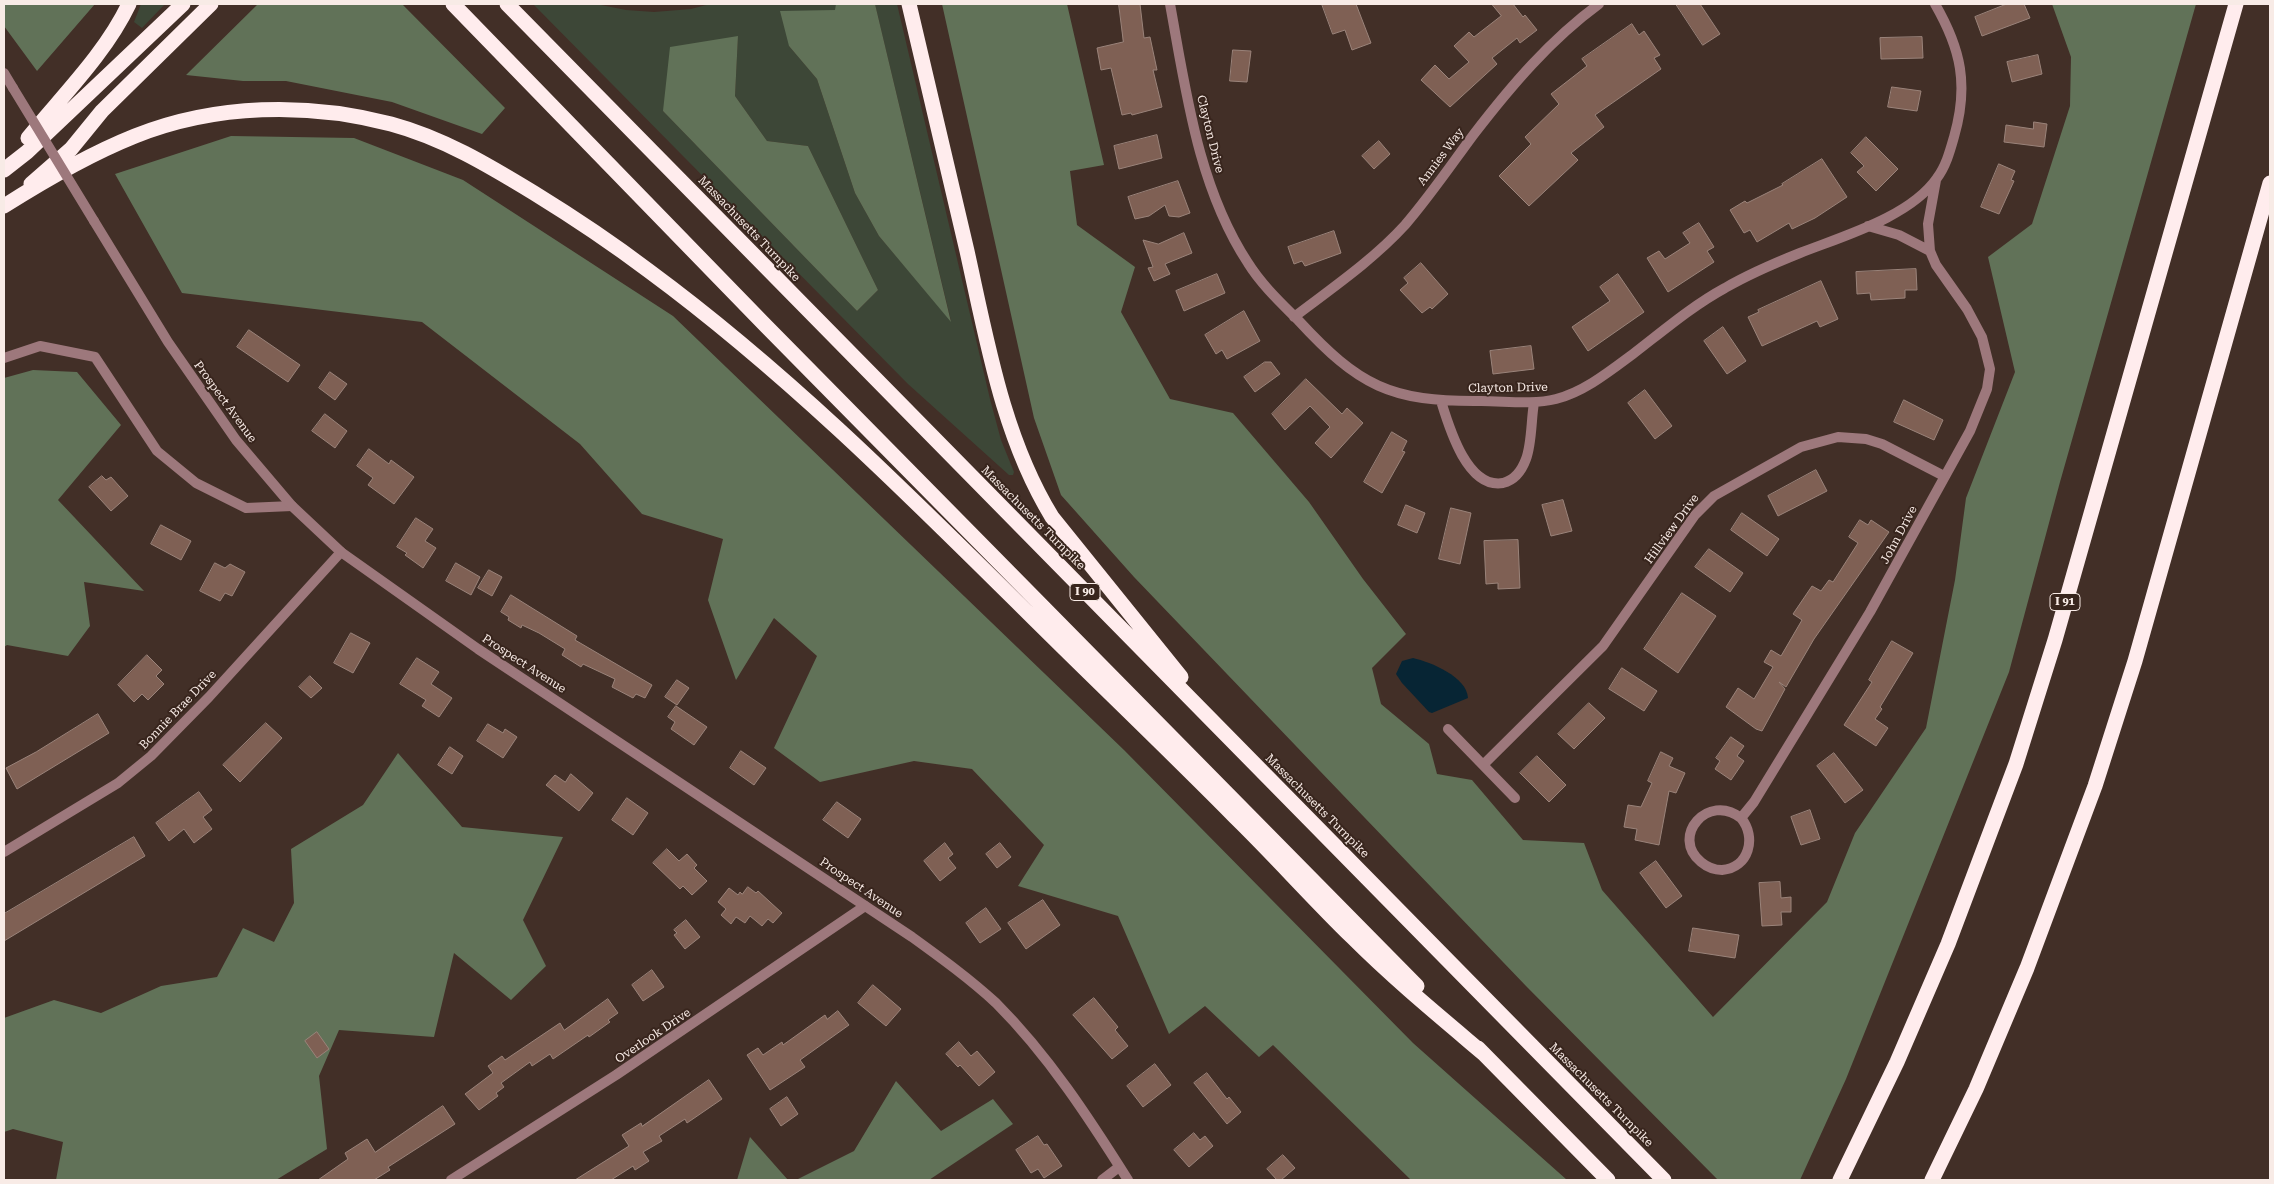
<!DOCTYPE html>
<style>
body{margin:0}
#map{position:relative;width:2274px;height:1184px;overflow:hidden;background:#422f27;font-family:"Roboto Serif",serif}
canvas{display:block}
.frame{position:absolute;inset:0;border:5px solid #f8ebe6;pointer-events:none}
</style>
<div id="map">
<canvas width="2274" height="1184"></canvas>
<div class="frame"></div>
</div>
<script>
const c = document.querySelector('canvas').getContext('2d');
c.lineJoin = 'round';
function paint(path, color) { c.fillStyle = color; c.fill(path, 'evenodd'); }
function trace(path, color, width, dash) { c.strokeStyle = color; c.lineWidth = width; c.lineCap = dash ? 'butt' : 'round'; c.setLineDash(dash || []); c.stroke(path); }
function label(font, color, halo, rows, align = 'center') {
  c.font = font + ' "Roboto Serif",serif'; c.lineWidth = 4; c.setLineDash([]); c.textBaseline = 'middle'; c.strokeStyle = halo; c.fillStyle = color; for (const [text, x, y, turn = 0] of rows) {
    c.save(); c.translate(x, y); c.rotate((+turn || 0) * Math.PI / 180); c.textAlign = isNaN(turn) ? turn : align; if (halo) c.strokeText(text, 0, 0); c.fillText(text, 0, 0); c.restore();
  }
}
const green = new Path2D(`
 M141 4H165L142 28 134 22Z
 M533 4H596L626 10 654 12 691 9 710 4H836V10L789 46 817 79 855 193 879 236 951 321 875 4H897L990 399 1001 440 1014 472 1013 475H1009L908 384ZM738 36 735 96 767 141 808 146 878 290 857 311 663 111Z`);
const forest = new Path2D(`
 M4 4H95L37 71 4 26Z
 M258 4H402L505 108 482 134 392 102 286 81H243L186 75Z
 M836 4H875L951 322 879 236 855 193 817 79 789 46 780 11 835 10Z
 M942 4H1067L1104 165 1070 171 1077 225 1135 267 1121 312 1170 399 1233 413 1309 502 1363 579 1406 634 1372 668 1381 704 1429 744 1437 774 1472 780 1523 840 1584 843 1602 890 1713 1017 1827 902 1855 833 1926 728 1955 580 1966 498 2015 372 1988 257 2032 224 2070 106 2071 57 2052 4H2196L2060 482 2009 672 1846 1079 1800 1180H1718L1526 986 1134 577 1061 495 1034 418Z
 M738 36 735 96 767 141 808 146 878 290 857 311 663 111 670 47Z
 M231 136 354 138 463 180 673 316 1124 750 1413 1043 1567 1180H1411L1273 1045 1259 1057 1205 1006 1169 1034 1118 916 1018 886 1044 845 972 769 914 761 820 782 774 748 817 656 774 618 736 680 708 600 723 539 642 514 580 444 422 322 182 293 115 174Z
 M33 370 77 372 121 425 58 500 144 591 84 582 90 626 68 656 7 645 4 647V378Z
 M398 753 462 827 563 837 523 920 546 966 511 1000 454 953 434 1037 339 1030 319 1076 327 1149 276 1180H56L63 1142 13 1129 4 1132V1018L54 1000 101 1013 161 986 217 977 243 928 274 942 294 903 291 849 363 805Z
 M896 1081 941 1131 993 1099 1013 1124 929 1180H796L854 1151Z
 M750 1137 788 1180H737Z`);
const water = new Path2D(`
 M1413 658C1431 662 1467 677 1468 698L1432 713 1429 712 1402 683 1396 674 1402 661Z`);
const building = new Path2D(`
 M1119 4H1140L1144 38 1150 37 1157 70H1153L1162 107 1132 115 1131 113 1122 115 1111 68 1101 70 1097 48 1123 42Z
 M1322 4H1356L1371 43 1352 50 1345 30 1333 34Z
 M1492 4H1513L1523 17 1525 15 1537 30 1520 43 1517 38 1492 58 1497 64 1450 107 1421 80 1435 65 1449 79 1469 62 1454 46 1469 32 1474 37 1501 16Z
 M1676 4H1700L1720 34 1703 45Z
 M2007 4H2024L2030 18 1982 36 1975 17Z
 M1632 24 1639 35 1644 31 1660 55 1654 58 1661 69 1595 115 1604 127 1571 153 1578 160 1529 206 1499 176 1531 144 1525 137 1559 104 1551 94 1587 66 1582 59Z
 M1922 37 1923 58 1881 59 1880 38Z
 M1233 50 1251 51 1247 82 1230 81Z
 M2038 55 2042 74 2012 82 2007 62Z
 M1892 87 1921 91 1917 111 1888 107Z
 M2034 122 2047 124 2044 147 2004 142 2006 125 2033 129Z
 M1157 135 1162 158 1119 169 1114 146Z
 M1866 137 1898 169 1876 191 1857 172 1864 166 1851 153Z
 M1379 141 1390 154 1374 169 1362 156Z
 M1822 159 1847 197 1815 218 1792 229 1789 223 1757 242 1750 230 1744 233 1730 210 1745 201 1747 203 1783 185 1782 184Z
 M1999 164 2015 171 2011 180 2014 181 1999 214 1981 207Z
 M1178 181 1190 213 1179 217 1169 216 1165 205 1149 216 1135 219 1128 197Z
 M1699 223 1714 247 1707 251 1714 262 1668 292 1647 258 1659 251 1665 259 1690 243 1683 233Z
 M1334 231 1341 253 1305 266 1302 261 1294 264 1288 247Z
 M1184 233 1192 253 1165 264 1170 274 1154 281 1148 268 1153 267 1143 240 1158 244Z
 M1421 263 1448 294 1432 309 1430 307 1422 313 1400 290 1408 283 1404 278Z
 M1916 269 1917 290H1905V298L1871 300 1870 293 1857 294 1856 272Z
 M1217 274 1225 293 1184 311 1176 291Z
 M1618 274 1644 312 1588 351 1572 327 1610 301 1600 287Z
 M1821 281 1838 319 1820 327 1817 321 1762 346 1748 317 1759 312 1758 310Z
 M1244 311 1260 341 1227 359 1222 350 1216 354 1205 335Z
 M1723 327 1746 361 1727 374 1704 341Z
 M249 330 300 365 288 382 237 347Z
 M1531 346 1534 369 1493 374 1490 351Z
 M1265 362H1271L1280 374 1255 392 1244 377Z
 M330 372 347 384 335 400 319 388Z
 M1306 379 1342 414 1347 408 1363 423 1331 458 1315 443 1330 427 1310 406 1285 430 1272 414Z
 M1645 390 1672 426 1655 439 1628 403Z
 M1904 400 1943 420 1934 440 1894 422Z
 M325 414 347 431 335 448 312 431Z
 M1392 432 1407 441 1402 451 1405 452 1382 493 1364 482Z
 M369 449 389 464 391 460 414 477 394 504 368 485 373 478 357 466Z
 M1816 470 1827 491 1778 516 1768 496Z
 M102 476 106 480 111 477 128 496 111 511 89 487Z
 M1563 500 1572 531 1551 536 1542 505Z
 M1406 505 1425 513 1417 533 1398 525Z
 M1451 508 1471 513 1460 564 1439 559Z
 M1742 513 1779 539 1767 556 1731 530Z
 M416 518 433 529 425 541 436 548 423 568 405 555 407 553 397 547Z
 M1860 520 1868 525 1871 520 1889 532 1814 639 1786 687 1779 682 1785 689 1762 731 1756 729 1726 707 1738 688 1754 699 1773 667 1764 662 1771 650 1781 656 1802 620 1793 614 1812 586 1821 591 1829 580 1833 582 1858 543 1849 537Z
 M161 525 191 541 181 560 151 544Z
 M1518 540 1520 588 1498 589V583L1486 584 1484 541Z
 M1709 549 1743 573 1730 592 1695 567Z
 M215 563 225 568 230 564 245 572 232 596 225 593 220 601 200 591Z
 M456 563 480 577 471 595 446 581Z
 M489 570 502 577 492 596 478 588Z
 M1682 593 1716 616 1678 673 1644 649Z
 M511 595 577 636 575 640 652 685 645 698 636 694 633 698 612 687 615 679 583 664 581 667 562 655 565 649 539 633 522 625 521 628 508 620 509 617 501 612Z
 M351 633 370 643 353 673 334 663Z
 M1892 641 1913 653 1880 707 1882 709 1875 719 1888 728 1876 746 1844 725 1872 682 1869 680Z
 M147 655 162 670 156 676 164 684 148 700 142 694 134 702 118 685Z
 M417 658 439 672 431 684 452 698 439 717 422 706 426 700 400 684Z
 M1622 668 1657 691 1644 711 1609 689Z
 M310 676 322 688 311 698 299 687Z
 M677 680 689 688 677 705 665 697Z
 M1589 703 1605 718 1574 749 1558 734Z
 M676 706 707 727 694 745 671 729 675 722 668 717Z
 M98 714 109 733 17 789 6 768 36 752Z
 M266 723 282 738 240 782 223 765Z
 M488 724 503 733 505 729 517 737 503 758 477 741Z
 M1731 737 1744 746 1737 756 1744 761 1731 780 1715 769 1720 761 1716 758Z
 M450 747 463 756 452 774 438 765Z
 M741 751 766 768 754 785 730 768Z
 M1661 752 1673 758 1669 766 1685 773 1676 793 1669 791 1659 845 1635 840 1637 829 1624 827 1628 805 1641 807 1652 783 1648 781Z
 M1834 753 1863 790 1845 803 1817 766Z
 M1537 756 1566 785 1549 802 1520 773Z
 M571 774 593 793 579 811 546 785 555 775 565 782Z
 M199 792 212 810 203 817 212 829 194 843 184 829 169 841 156 823Z
 M627 798 648 813 633 835 612 820Z
 M837 802 861 819 848 838 823 820Z
 M1810 810 1820 839 1801 845 1791 817Z
 M134 837 145 856 4 941V914Z
 M945 843 953 854 948 858 956 868 940 881 924 861Z
 M1000 843 1011 857 997 868 986 854Z
 M667 849 679 861 687 854 697 865 694 868 707 881 692 895 683 886 680 889 653 863Z
 M1656 861 1682 896 1666 908 1640 873Z
 M1780 882 1781 898 1791 897V912H1781L1782 925 1762 926 1759 883Z
 M748 887 756 893 758 891 782 913 773 923 768 919 762 926 750 916 745 923 736 917 731 924 721 915 726 909 718 902 729 888 738 895 740 892 742 894Z
 M1043 900 1060 925 1026 949 1008 923Z
 M986 908 1001 929 980 943 966 923Z
 M686 920 700 937 685 949 674 935 677 933 674 930Z
 M1693 928 1739 935 1735 958 1689 951Z
 M652 970 664 987 643 1001 632 985Z
 M873 985 901 1009 886 1026 858 1003Z
 M1094 998 1118 1027 1115 1030 1128 1046 1112 1059 1073 1015Z
 M608 999 618 1013 608 1020 610 1022 589 1037 588 1035 553 1059 550 1054 532 1066 530 1062 501 1083 504 1087 496 1093 498 1096 479 1110 465 1094 493 1073 488 1066 502 1056 505 1060 560 1023 564 1030Z
 M838 1011 849 1025 800 1060 805 1067 770 1090 747 1055 758 1048 763 1055 782 1042 783 1045 825 1015 827 1019Z
 M317 1032 329 1049 317 1058 305 1041Z
 M959 1042 971 1056 977 1051 995 1072 979 1086 960 1065 958 1067 946 1054Z
 M1155 1064 1171 1085 1143 1107 1127 1086Z
 M1207 1073 1227 1099 1229 1097 1241 1112 1227 1124 1194 1083Z
 M709 1080 722 1099 687 1123 685 1119 659 1136 662 1141 643 1152 649 1161 635 1170 633 1166 611 1180H575L629 1146 622 1135 641 1123 642 1126Z
 M787 1097 798 1114 781 1126 770 1109Z
 M443 1106 455 1124 388 1167 390 1170 374 1180H318L348 1159 345 1153 367 1139 375 1152Z
 M1194 1133 1200 1140 1205 1136 1213 1146 1189 1167 1174 1150Z
 M1038 1136 1044 1145 1047 1144 1062 1166 1044 1178 1038 1169 1031 1173 1016 1150Z
 M1283 1155 1295 1168 1281 1180H1277L1267 1169Z`);
const minor = new Path2D(`
 M1170 4C1186 91 1198 187 1248 263 1261 284 1280 302 1298 320 1359 386 1390 402 1481 401 1506 401 1532 405 1556 399 1584 392 1610 371 1633 354 1663 331 1692 306 1725 288 1749 274 1775 263 1800 253 1843 236 1910 217 1937 178 1946 166 1950 151 1954 137 1969 85 1961 49 1935 4
 M1868 226 1899 235 1930 251
 M1294 317C1332 288 1373 260 1405 225 1430 196 1451 165 1474 134 1511 86 1550 40 1599 4
 M4 358 40 346 95 357 157 451 196 483 246 508 292 506
 M1441 401C1449 427 1467 489 1503 483 1515 480 1522 470 1526 459 1532 443 1531 420 1534 403
 M1448 729 1515 798
 M1483 765 1603 646 1695 515 1714 496 1801 447 1838 437 1866 439 1882 444 1944 476
 M1741 818C1757 837 1749 868 1722 870 1714 870 1707 867 1701 862 1670 837 1708 792 1741 818L1754 802 1870 612 1970 431 1987 389 1990 369 1982 337 1967 309 1936 265 1930 251 1928 224 1936 180
 M4 852 118 783 151 756 209 697 341 552
 M451 1180 616 1075 865 906
 M1102 1180 1119 1167`);
const tertiary = new Path2D(`
 M4 73 13 88
 M94 221 168 342 236 440 292 506 341 552 478 649 912 937C941 958 970 979 996 1003 1048 1055 1089 1118 1128 1180`);
const motorway = new Path2D(`
 M453 4 766 326 1417 986
 M507 4 1664 1180
 M909 4C928 86 948 168 967 251 987 341 1003 437 1052 517L1181 677
 M28 138C63 95 105 54 129 4
 M4 170 27 152 183 4
 M31 184 71 149 102 111 211 4
 M4 206C45 180 90 154 135 136 215 104 308 102 391 124 443 138 488 165 534 193 573 217 612 243 649 271 782 369 899 485 1016 601 1088 673 1163 744 1235 817 1275 856 1312 898 1352 937 1394 979 1439 1016 1484 1054
 M1478 1048 1608 1180
 M1840 1180 1897 1062 1948 944 2016 764 2055 640 2236 4
 M1932 1180 1976 1089 2027 968 2095 786 2135 661 2270 183`);
const tertiaryBridge = new Path2D(`
 M13 88 94 221`);
const shields = [
 [1085,592,30],
 [2065,602,30]
];
const shieldNames = [
 ["I 90",1085,592],
 ["I 91",2065,602]
];
const streetNames = [
 ["Clayton Drive",1210,134,76],
 ["Annies Way",1441,157,-53],
 ["Massachusetts Turnpike",749,229,46],
 ["Clayton Drive",1508,388,-1],
 ["Prospect Avenue",225,402,54],
 ["Massachusetts Turnpike",1033,518,45],
 ["Hillview Drive",1672,529,-54],
 ["John Drive",1899,535,-62],
 ["Prospect Avenue",524,664,33],
 ["Bonnie Brae Drive",178,710,-46],
 ["Massachusetts Turnpike",1317,806,45],
 ["Prospect Avenue",861,888,34],
 ["Overlook Drive",653,1036,-34],
 ["Massachusetts Turnpike",1601,1095,45]
];
paint(green, '#3d4737');
paint(forest, '#617258');
paint(water, '#072534');
paint(building, '#7f6054');
trace(building, '#9a837a', 1);
trace(minor, '#9d787c', 10);
trace(tertiary, '#9d787c', 10);
trace(motorway, '#ffeced', 15);
trace(tertiaryBridge, '#9d787c', 10);
for (const [x, y, w] of shields) { const box = new Path2D(); box.roundRect(x - w / 2, y - 8.5, w, 17, 4); c.fillStyle = '#38251d'; c.fill(box); trace(box, '#f8ebe6', 1); }
label('bold 11px', '#f8ebe6', null, shieldNames);
label('12px', '#f8ebe6', '#38251d', streetNames);
</script>
